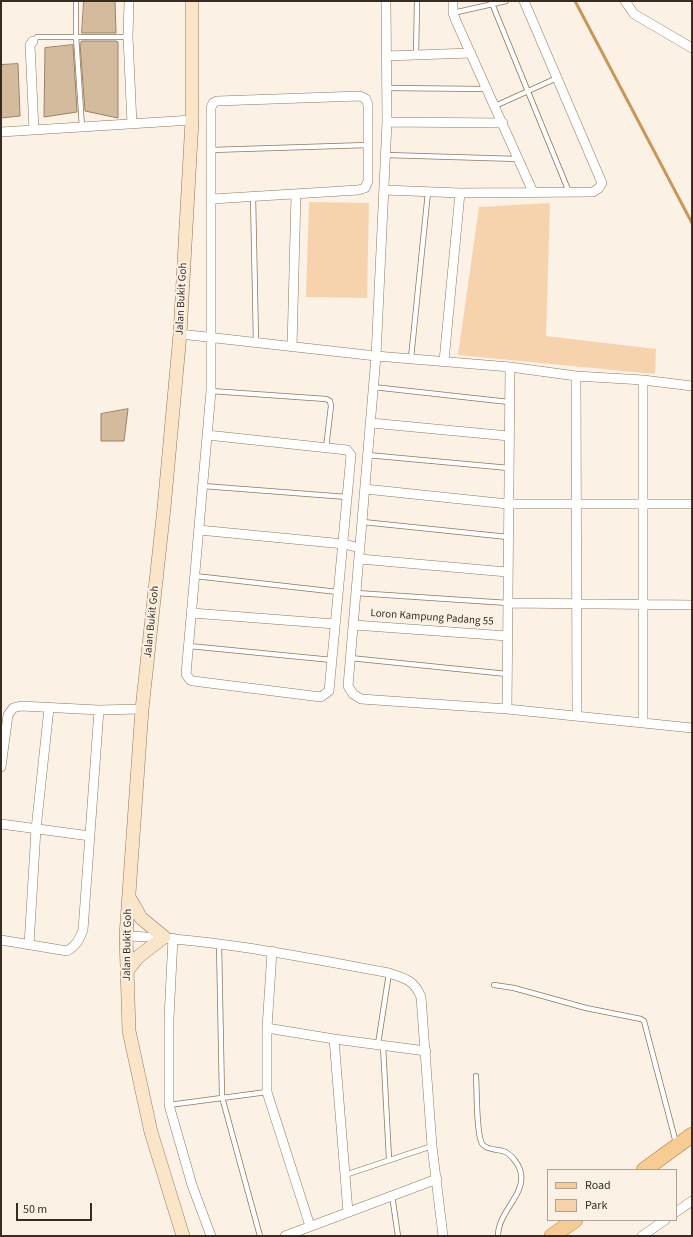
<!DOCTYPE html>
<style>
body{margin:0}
#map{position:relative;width:693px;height:1237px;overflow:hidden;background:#fcf1e5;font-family:"Source Sans 3",sans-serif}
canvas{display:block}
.frame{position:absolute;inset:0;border:2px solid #372c21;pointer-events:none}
.legend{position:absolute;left:547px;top:1169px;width:130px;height:52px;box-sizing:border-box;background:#fcf1e5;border:1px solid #ada297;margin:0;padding:5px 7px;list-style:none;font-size:12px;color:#372c21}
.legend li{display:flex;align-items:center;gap:8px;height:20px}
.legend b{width:20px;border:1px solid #ada297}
.scale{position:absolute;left:16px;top:1203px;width:76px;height:18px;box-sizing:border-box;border:2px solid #372c21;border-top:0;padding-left:5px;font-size:12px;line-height:14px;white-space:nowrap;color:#372c21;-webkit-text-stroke:3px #fcf1e5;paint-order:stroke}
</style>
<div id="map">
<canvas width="693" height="1237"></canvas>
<div class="frame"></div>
<ul class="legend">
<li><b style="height:5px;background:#f7cb94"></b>Road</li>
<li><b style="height:11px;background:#f6d3ac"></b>Park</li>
</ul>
<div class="scale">50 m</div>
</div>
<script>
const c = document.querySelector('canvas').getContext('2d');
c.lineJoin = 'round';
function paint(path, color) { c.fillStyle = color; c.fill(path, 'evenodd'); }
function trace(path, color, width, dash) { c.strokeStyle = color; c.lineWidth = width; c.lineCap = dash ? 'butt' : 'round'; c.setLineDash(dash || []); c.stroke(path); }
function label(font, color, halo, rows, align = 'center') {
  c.font = font + ' "Source Sans 3",sans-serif'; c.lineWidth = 4; c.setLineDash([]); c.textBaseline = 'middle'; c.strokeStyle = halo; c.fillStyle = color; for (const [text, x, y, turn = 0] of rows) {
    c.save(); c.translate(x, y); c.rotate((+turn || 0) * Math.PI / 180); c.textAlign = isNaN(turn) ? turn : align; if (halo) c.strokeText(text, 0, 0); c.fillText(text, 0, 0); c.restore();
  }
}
const green = new Path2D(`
 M309 202 369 203 367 298 306 297Z
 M550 203 546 336 656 349 655 374 458 355 479 207Z`);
const stream = new Path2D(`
 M575 1 692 223`);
const building = new Path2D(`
 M84 1H115L116 33H82Z
 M82 41H116L118 42V118L85 111 80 44Z
 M73 45 77 112 44 117 45 48Z
 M18 64 20 116 1 118V65Z
 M128 409 124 441H101V414Z`);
const service = new Path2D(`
 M76 1V36L82 127
 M491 1 569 192
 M453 13 506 1
 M33 41 37 37H128
 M416 55 417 1
 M387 88 486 89
 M495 106 557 78
 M211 150 368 145
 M386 155 518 159
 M253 196 256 342
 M411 358 428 192
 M373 387 509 402
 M211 391 326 399 330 401 331 406 326 448
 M367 455 509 468
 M203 486 347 497
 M363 522 508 537
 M195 576 338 592
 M356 593 508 603
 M189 646 332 660
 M350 658 507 674
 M219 943 222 1097 260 1236
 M494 985 514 988 586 1008 641 1019 644 1021 676 1143
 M378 1044 389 973
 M383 1046 389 1159
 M476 1076C477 1088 476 1138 483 1145 488 1150 496 1149 503 1151 512 1154 520 1166 521 1174 525 1195 498 1212 498 1236
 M169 1105 267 1092
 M345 1175 432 1146
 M392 1195 398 1236`);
const minor = new Path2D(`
 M129 1 128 37 132 124
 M386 1 387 122 376 356 348 686 353 694 361 699 507 709 692 728
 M453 1V13L456 21 533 192
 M625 1 634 14 692 48
 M33 41 30 45 34 130
 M387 56 471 53
 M387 122 503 123
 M1 132 192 120
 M385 190 460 193 593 192 599 188 602 183 524 1
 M180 334 376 356 510 367 576 376 643 380 692 386
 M292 347 296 194
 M444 361 460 193
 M576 376 577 716
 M371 423 509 436
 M207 435 347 450 351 455 329 691 321 697 193 681 190 680 186 674 211 391V108L213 103 217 101 360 96 366 99 368 105V181L365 188 358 190 212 199
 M365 489 508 504H692
 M199 530 344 544 360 548
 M360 559 507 572
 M508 603 692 605
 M192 613 335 624
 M354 625 507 636
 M507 709 510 367
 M643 722V380
 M1 767 8 715 13 708 21 706 99 710 142 709
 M1 824 90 836
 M126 936C215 939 302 957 389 973 406 979 414 980 421 997L432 1146 443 1236
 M173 938 169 1018V1105L192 1185 211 1236
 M1 940 67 951C76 946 79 940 83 930L99 710
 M29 945 36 829 49 708
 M272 951 267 1028V1092L310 1226
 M267 1028 334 1039 426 1051
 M334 1039 348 1212
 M676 1212 692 1201
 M285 1236 437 1179
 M642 1236 665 1220`);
const secondary = new Path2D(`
 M127 971 138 957 164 937 141 918 129 897
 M183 1236 151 1132 129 1031 126 936 142 709 164 508 180 334 192 120V1`);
const primary = new Path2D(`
 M644 1170 692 1135
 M552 1236 575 1220`);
const streetNames = [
 ["Jalan Bukit Goh",182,299,-87],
 ["Loron Kampung Padang 55",432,618,4],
 ["Jalan Bukit Goh",152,622,-84],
 ["Jalan Bukit Goh",128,945,-89]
];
paint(green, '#f6d3ac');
trace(stream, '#c9975a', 3);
paint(building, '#d5bb9e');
trace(building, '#998165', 1);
trace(service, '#90775c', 6);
trace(minor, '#90775c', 10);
trace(secondary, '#90775c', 14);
trace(primary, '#b07d3d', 16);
trace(service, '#fff', 4.5);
trace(minor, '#fff', 9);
trace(secondary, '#fbe5c9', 13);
trace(primary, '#f7cb94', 15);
label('11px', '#372c21', '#fcf1e5', streetNames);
</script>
